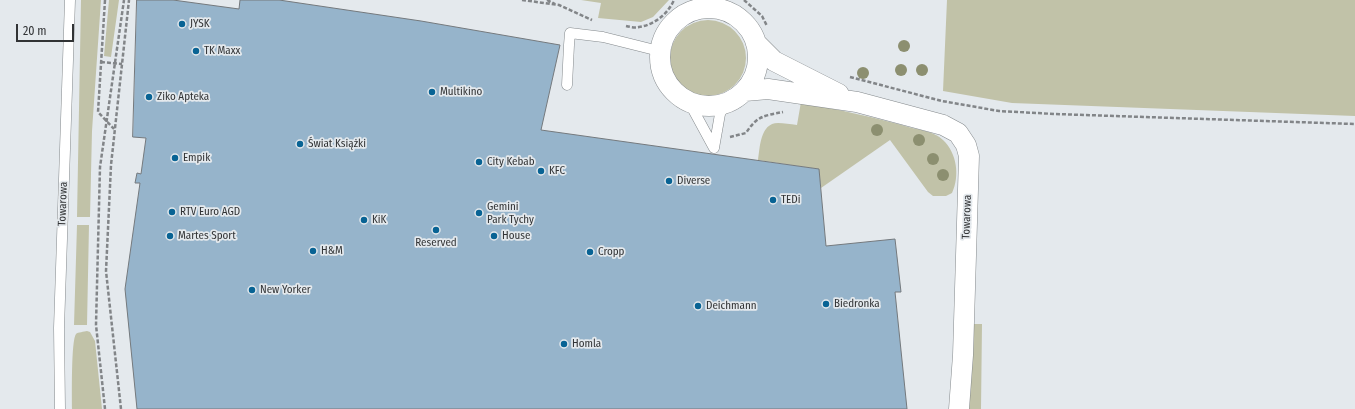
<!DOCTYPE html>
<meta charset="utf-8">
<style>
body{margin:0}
#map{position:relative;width:1355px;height:409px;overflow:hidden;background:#e4e9ed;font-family:"Fira Sans Condensed",sans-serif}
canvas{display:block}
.scale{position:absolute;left:16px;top:24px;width:58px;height:18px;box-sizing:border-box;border:2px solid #313335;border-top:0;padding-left:5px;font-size:12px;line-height:14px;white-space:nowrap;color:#313335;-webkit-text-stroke:3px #e4e9ed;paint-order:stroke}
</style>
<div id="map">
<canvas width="1355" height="409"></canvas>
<div class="scale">20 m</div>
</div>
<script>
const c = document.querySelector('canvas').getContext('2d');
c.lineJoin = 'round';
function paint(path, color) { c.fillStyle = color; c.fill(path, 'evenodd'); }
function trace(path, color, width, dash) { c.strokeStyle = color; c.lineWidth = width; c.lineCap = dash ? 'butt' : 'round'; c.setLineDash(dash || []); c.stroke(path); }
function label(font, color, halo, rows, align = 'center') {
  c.font = font + ' "Fira Sans Condensed",sans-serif'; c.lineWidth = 3.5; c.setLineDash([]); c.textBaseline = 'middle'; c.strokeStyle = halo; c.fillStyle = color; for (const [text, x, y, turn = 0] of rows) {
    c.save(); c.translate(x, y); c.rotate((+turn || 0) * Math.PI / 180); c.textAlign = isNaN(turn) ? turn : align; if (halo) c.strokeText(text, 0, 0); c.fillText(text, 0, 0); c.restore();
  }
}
const green = new Path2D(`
 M81 0H101L92 131 90 217H77Z
 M109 0H119L111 57 104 56Z
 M581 0H669L653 17 641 22 598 18 601 3Z
 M947 0H1355V116L1012 103 943 91Z
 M670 58a38 38 0 1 1 76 0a38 38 0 1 1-76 0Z
 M801 102C838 110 875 117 912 128 921 130 935 132 943 140 957 153 960 176 952 193L946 196H933L928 192 890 140 821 188 818 169 758 160C760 148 760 123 778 123 784 123 790 124 797 125Z
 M77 225H89L87 325H74Z
 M974 324H982L981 409H968Z
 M87 331 90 332 95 341 102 409H72C72 398 71 340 76 334 78 332 84 332 87 331Z`);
const building = new Path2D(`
 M137 0H173L239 9 240 0H279L421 21 560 45 541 130 819 169 826 246 895 239 901 292H895L907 409H137L125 289 140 183H135L137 173 141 174 146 138 133 137Z`);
const path = new Path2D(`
 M105 0 98 112 114 129
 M522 0 559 5 592 20
 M547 0 555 4
 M744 0 762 16 767 26
 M626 26C630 27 635 28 639 27 654 25 668 14 674 0
 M101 62 122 64
 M850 77 942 101 999 111 1055 114 1355 124
 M730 137 746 133C757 116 763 116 783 112
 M105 409 96 325 100 167 124 0
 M121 409 106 271 111 165 129 0`);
const service = new Path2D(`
 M567 85 569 45 570 33 603 37 659 51
 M689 102 714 148
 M714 148 720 114 725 104
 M60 409 59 328 70 0`);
const minor = new Path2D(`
 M660 57a49 49 0 1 1 98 0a49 49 0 1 1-98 0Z
 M757 44 774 61 839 94
 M745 91 768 89 857 102 943 125 958 133 966 145 969 156 963 355 959 409`);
const trees = [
 [904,46],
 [901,70],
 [922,70],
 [863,73],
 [877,130],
 [919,140],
 [933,159],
 [943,175]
];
const markers = [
 [182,24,4,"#086394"],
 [196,51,4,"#086394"],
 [432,92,4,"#086394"],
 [149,97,4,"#086394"],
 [300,144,4,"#086394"],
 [175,158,4,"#086394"],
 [479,162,4,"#086394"],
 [541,171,4,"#086394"],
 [669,181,4,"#086394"],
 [773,200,4,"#086394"],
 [172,212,4,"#086394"],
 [479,213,4,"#086394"],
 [364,220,4,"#086394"],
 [436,230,4,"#086394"],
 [170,236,4,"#086394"],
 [494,236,4,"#086394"],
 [313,251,4,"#086394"],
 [590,252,4,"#086394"],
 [252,290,4,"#086394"],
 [826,304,4,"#086394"],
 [698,306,4,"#086394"],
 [564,344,4,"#086394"]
];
const poiNames = [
 ["JYSK",190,24],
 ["TK Maxx",204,51],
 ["Multikino",440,92],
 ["Ziko Apteka",157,97],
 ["Świat Książki",308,144],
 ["Empik",183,158],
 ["City Kebab",487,162],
 ["KFC",549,171],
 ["Diverse",677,181],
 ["TEDi",781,200],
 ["Gemini",487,207],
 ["Park Tychy",487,220],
 ["RTV Euro AGD",180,212],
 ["KiK",372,220],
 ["Martes Sport",178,236],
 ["House",502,236],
 ["Reserved",436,243,"center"],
 ["H&M",321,251],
 ["Cropp",598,252],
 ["New Yorker",260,290],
 ["Biedronka",834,304],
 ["Deichmann",706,306],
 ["Homla",572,344]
];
const streetNames = [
 ["Towarowa",63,204,-88],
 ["Towarowa",967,217,-88]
];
paint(green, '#c1c2a8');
paint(building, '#96b4cb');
trace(building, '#74797d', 1);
trace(service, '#84898c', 11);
trace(minor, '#84898c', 21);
trace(path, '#828588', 2.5, [4, 2]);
trace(service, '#fff', 10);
trace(minor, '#fff', 20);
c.fillStyle = '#8c8f70';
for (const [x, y] of trees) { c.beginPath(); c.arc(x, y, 6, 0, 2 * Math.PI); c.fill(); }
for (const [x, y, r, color] of markers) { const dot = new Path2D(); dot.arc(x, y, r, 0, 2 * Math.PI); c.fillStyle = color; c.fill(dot); trace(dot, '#e4e9ed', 1.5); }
label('11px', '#313335', '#e4e9ed', poiNames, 'left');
label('11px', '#313335', '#e4e9ed', streetNames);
</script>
